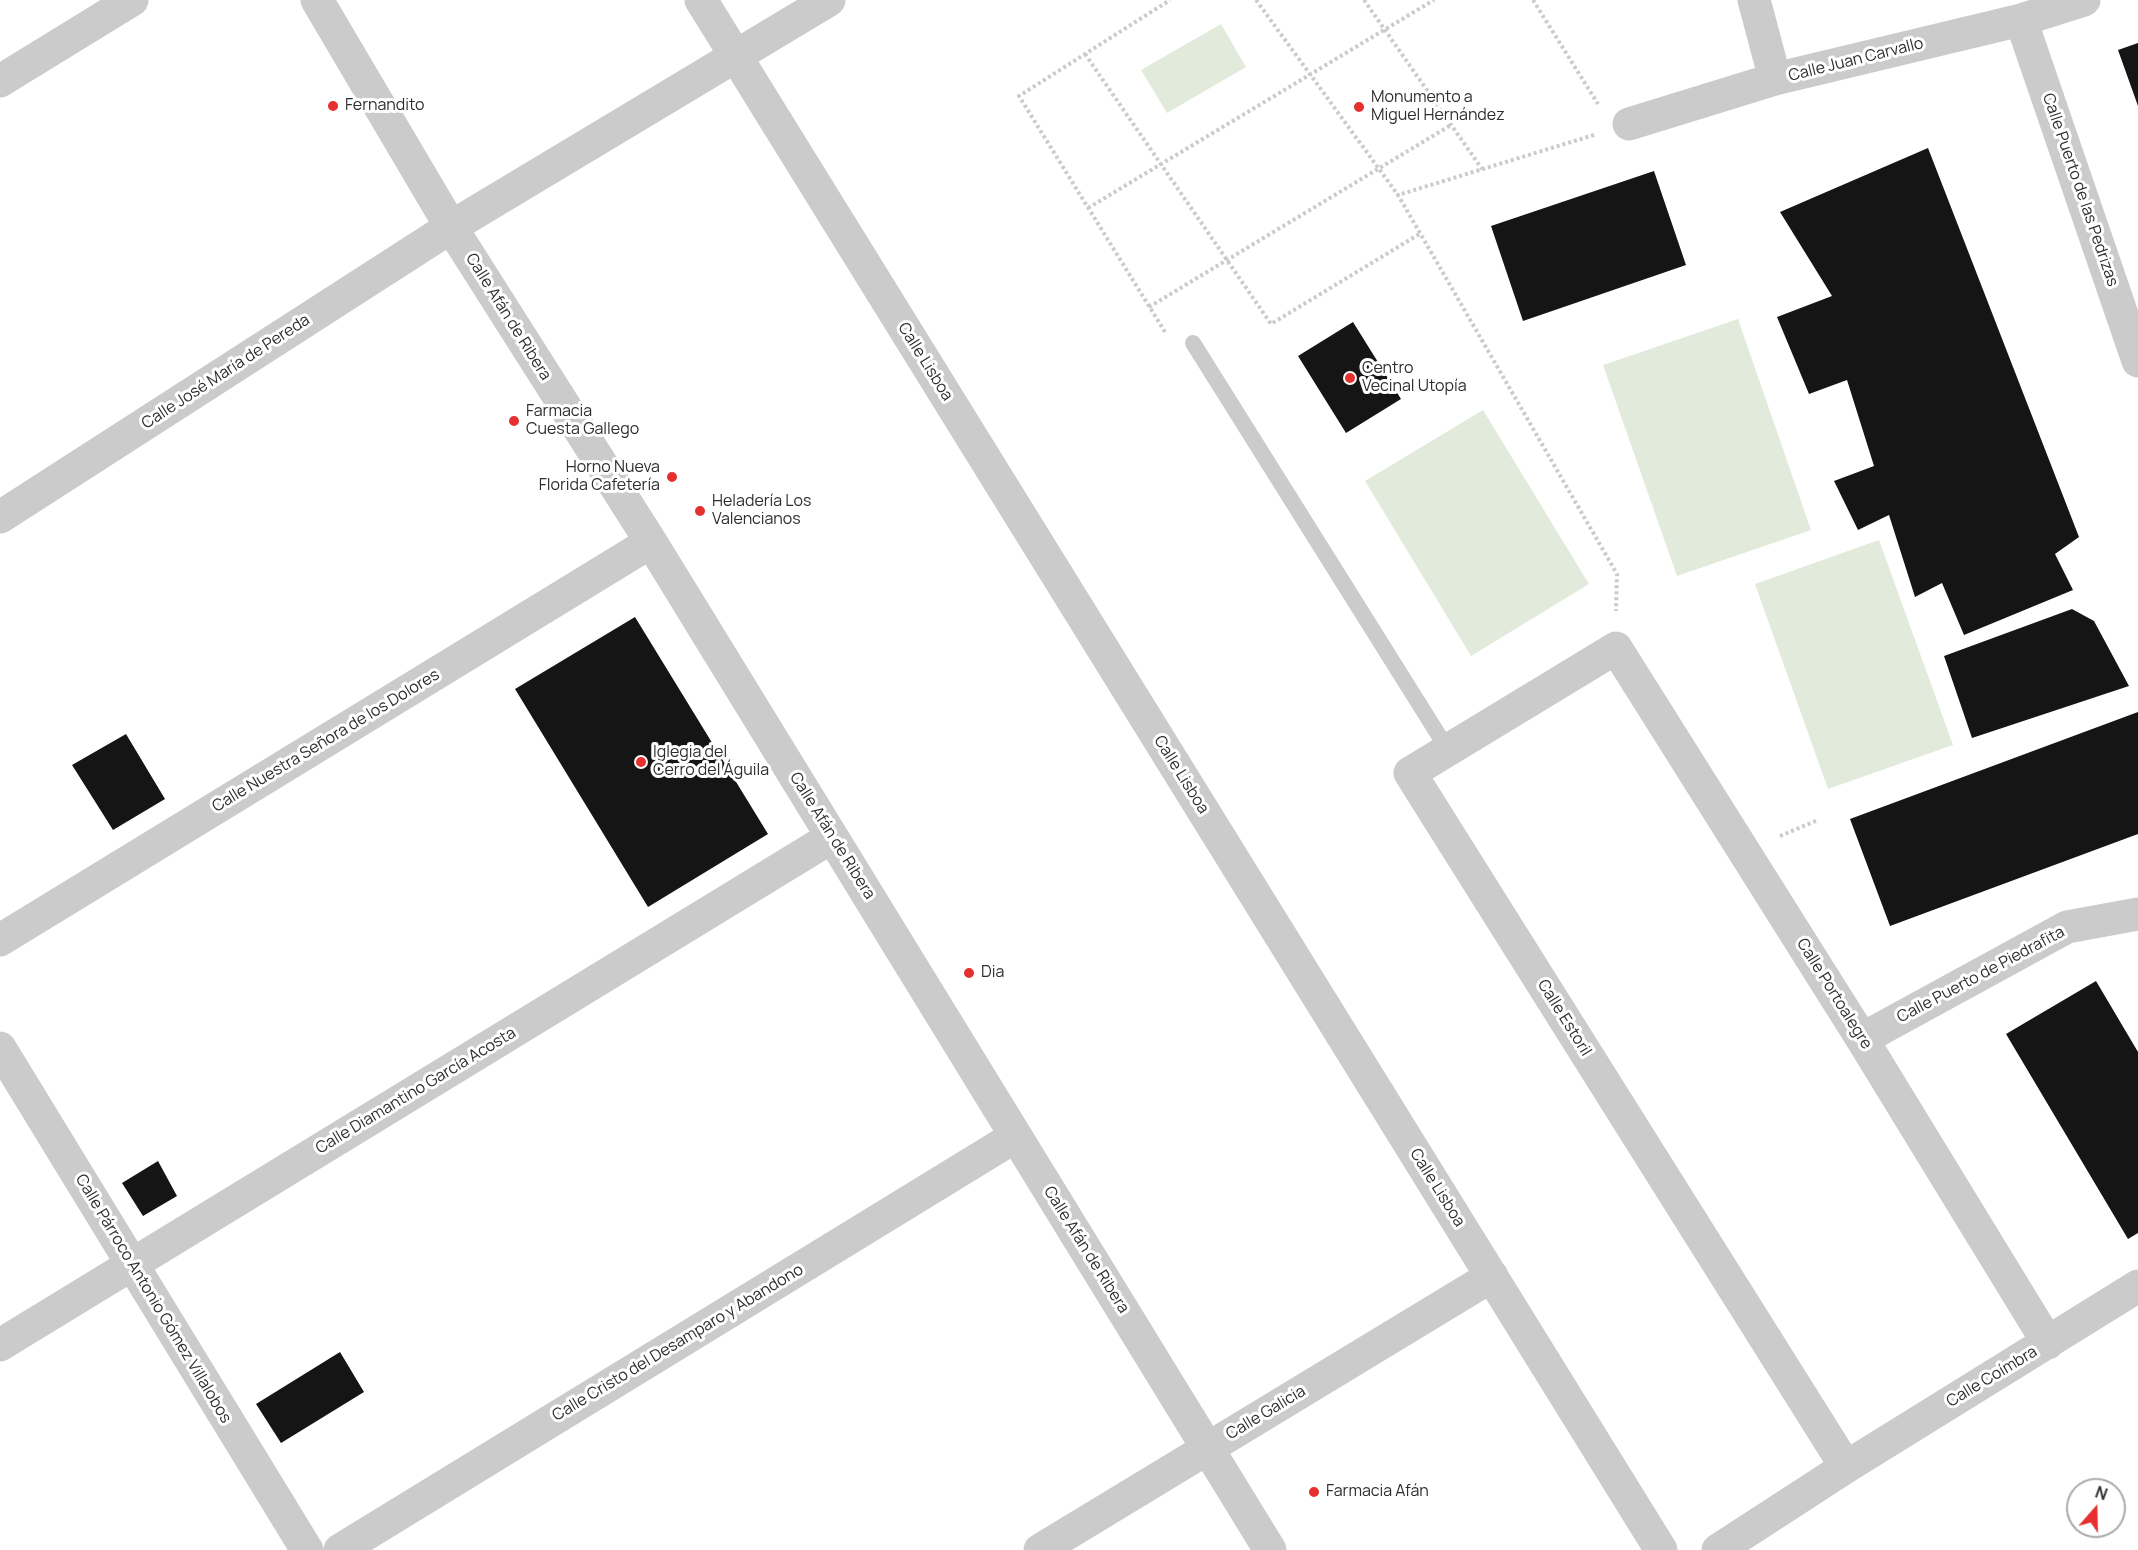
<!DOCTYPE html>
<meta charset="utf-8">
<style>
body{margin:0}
#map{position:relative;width:2138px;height:1550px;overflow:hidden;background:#fff;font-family:Manrope,sans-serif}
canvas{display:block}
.north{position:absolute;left:2066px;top:1478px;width:60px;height:60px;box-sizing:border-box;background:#fff;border:2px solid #ababab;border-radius:50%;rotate:20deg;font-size:16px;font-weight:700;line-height:24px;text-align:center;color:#2e2e2e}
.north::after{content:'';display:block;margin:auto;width:21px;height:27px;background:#e5302f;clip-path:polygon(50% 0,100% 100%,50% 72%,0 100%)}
</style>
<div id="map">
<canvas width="2138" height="1550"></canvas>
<div class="north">N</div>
</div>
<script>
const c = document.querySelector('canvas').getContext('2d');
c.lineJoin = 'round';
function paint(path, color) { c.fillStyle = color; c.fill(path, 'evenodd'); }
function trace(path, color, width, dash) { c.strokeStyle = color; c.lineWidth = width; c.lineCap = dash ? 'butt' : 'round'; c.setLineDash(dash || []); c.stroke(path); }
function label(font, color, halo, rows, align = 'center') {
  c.font = font + ' Manrope,sans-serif'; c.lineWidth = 6; c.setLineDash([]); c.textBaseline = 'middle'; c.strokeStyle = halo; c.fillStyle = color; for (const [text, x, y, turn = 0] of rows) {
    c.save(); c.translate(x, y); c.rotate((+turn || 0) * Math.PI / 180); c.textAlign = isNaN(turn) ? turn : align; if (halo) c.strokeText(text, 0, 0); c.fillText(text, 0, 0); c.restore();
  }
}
const green = new Path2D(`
 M1221 24 1246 67 1167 113 1141 70Z
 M1738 319 1811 530 1677 576 1603 365Z
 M1483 410 1589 584 1471 656 1365 481Z
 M1879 540 1953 745 1828 789 1755 584Z`);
const building = new Path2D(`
 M2138 43V106L2118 50Z
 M1928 148 2079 537 2055 554 2073 590 1964 635 1942 583 1915 597 1889 515 1858 530 1834 481 1874 466 1847 380 1809 394 1777 317 1832 296 1780 212Z
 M1654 171 1686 265 1523 321 1491 226Z
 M1353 322 1401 399 1346 433 1298 356Z
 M2072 609 2094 621 2129 686 1972 738 1944 656Z
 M635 617 768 834 648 907 515 689Z
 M2138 712V834L1890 926 1850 819Z
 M126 734 165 799 113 830 72 765Z
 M2096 981 2138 1052V1233L2128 1239 2006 1034Z
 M158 1161 177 1196 143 1216 122 1183Z
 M340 1352 364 1392 281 1443 256 1404Z`);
const path = new Path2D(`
 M1256 0 1398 195
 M1364 0 1482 169
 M1533 0 1598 104
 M1085 54 1271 324 1421 233
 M1594 135 1398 195 1617 574 1616 611
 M1088 208 1434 0
 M1149 307 1451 125
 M1165 332 1019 96 1170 0
 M1780 836 1818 820`);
const lane = new Path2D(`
 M1193 343 1448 750`);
const street = new Path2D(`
 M317 0 451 227 651 542 1270 1550
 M701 0 1661 1550
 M1754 0 1775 79
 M2021 20 2138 361
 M0 81 132 0
 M1629 124 1775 79 2021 20 2084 0
 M0 517 451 227 829 0
 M0 940 651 542
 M1862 1039 2067 927 2138 914
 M0 1048 307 1550
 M0 1345 832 837
 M1846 1467 1410 773 1616 648 1862 1039 2048 1343
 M340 1550 1016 1136
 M1040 1550 1492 1276
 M1718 1550 1846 1467 2138 1286`);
const markers = [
 [333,106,6,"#e5302f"],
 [1359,107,6,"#e5302f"],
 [1350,378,6,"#e5302f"],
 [514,421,6,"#e5302f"],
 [672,477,6,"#e5302f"],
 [700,511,6,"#e5302f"],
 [641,762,6,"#e5302f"],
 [969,973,6,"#e5302f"],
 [1314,1492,6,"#e5302f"]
];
const streetNames = [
 ["Calle Juan Carvallo",1856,60,-14],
 ["Calle Puerto de las Pedrizas",2080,190,71],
 ["Calle Afán de Ribera",508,317,58],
 ["Calle Lisboa",925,362,58],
 ["Calle José María de Pereda",226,372,-33],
 ["Calle Nuestra Señora de los Dolores",326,741,-31],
 ["Calle Lisboa",1181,775,58],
 ["Calle Afán de Ribera",832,836,58],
 ["Calle Puerto de Piedrafita",1981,975,-28],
 ["Calle Portoalegre",1834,994,58],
 ["Calle Estoril",1564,1018,58],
 ["Calle Diamantino García Acosta",416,1091,-31],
 ["Calle Lisboa",1437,1188,58],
 ["Calle Afán de Ribera",1086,1250,58],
 ["Calle Párroco Antonio Gómez Villalobos",153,1299,59],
 ["Calle Cristo del Desamparo y Abandono",678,1343,-31],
 ["Calle Coímbra",1992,1377,-31],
 ["Calle Galicia",1266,1413,-31]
];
const poiNames = [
 ["Monumento a",1371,98],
 ["Miguel Hernández",1371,116],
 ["Fernandito",345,106],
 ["Centro",1362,369],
 ["Vecinal Utopía",1362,387],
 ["Farmacia",526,412],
 ["Cuesta Gallego",526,430],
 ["Horno Nueva",660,468,"right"],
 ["Florida Cafetería",660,486,"right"],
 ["Heladería Los",712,502],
 ["Valencianos",712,520],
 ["Iglegia del",653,753],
 ["Cerro del Águila",653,771],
 ["Dia",981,973],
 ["Farmacia Afán",1326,1492]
];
paint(green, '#e2ebdb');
paint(building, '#151515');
trace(path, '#cbcbcb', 4, [3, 3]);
trace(lane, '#cbcbcb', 16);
trace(street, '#cbcbcb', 33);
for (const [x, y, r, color] of markers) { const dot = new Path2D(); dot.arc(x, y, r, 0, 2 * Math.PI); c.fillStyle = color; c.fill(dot); trace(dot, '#fff', 2); }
label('16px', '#2e2e2e', '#fff', streetNames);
label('16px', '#2e2e2e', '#fff', poiNames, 'left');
</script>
